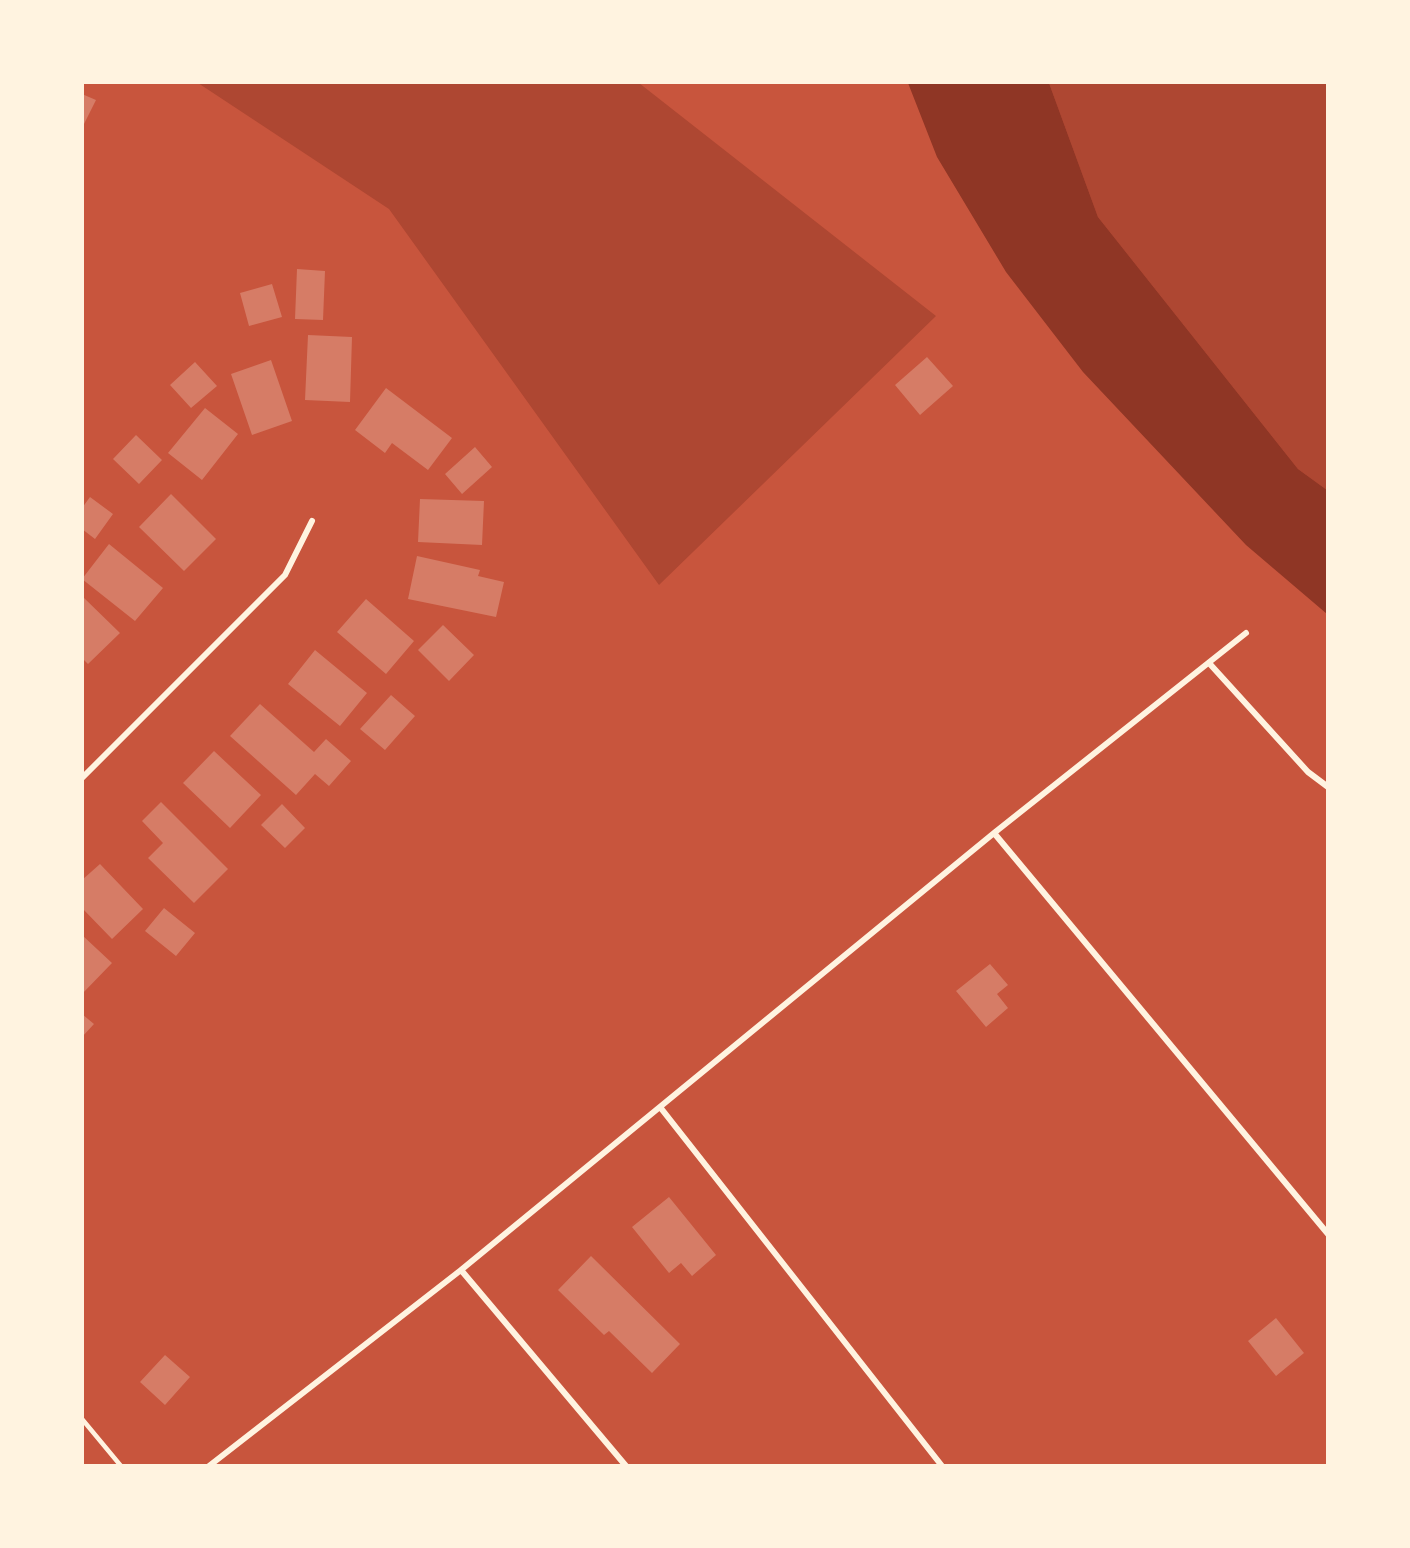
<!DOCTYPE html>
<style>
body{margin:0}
#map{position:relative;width:1410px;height:1548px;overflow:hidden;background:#c8553d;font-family:Figtree,sans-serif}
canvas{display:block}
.frame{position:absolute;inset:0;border:84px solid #fff3e0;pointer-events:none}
</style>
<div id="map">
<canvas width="1410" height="1548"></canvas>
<div class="frame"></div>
</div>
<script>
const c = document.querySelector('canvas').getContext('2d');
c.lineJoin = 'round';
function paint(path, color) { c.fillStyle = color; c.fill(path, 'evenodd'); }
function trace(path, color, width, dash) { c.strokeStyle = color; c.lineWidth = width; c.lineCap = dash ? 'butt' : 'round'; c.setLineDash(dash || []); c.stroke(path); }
const green = new Path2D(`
 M198 83H639L936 316 659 585 389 209Z
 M1049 83H1327V490L1298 469 1098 217Z`);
const water = new Path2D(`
 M908 83H1049L1098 217 1298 469 1327 490V614L1246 545 1083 372 1006 272 937 157Z`);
const building = new Path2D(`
 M82 94 96 100 82 128Z
 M297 269 325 271 323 320 295 319Z
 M272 284 282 317 249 326 240 293Z
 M308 335 352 337 350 402 305 400Z
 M927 357 953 386 920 415 895 385Z
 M271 360 292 421 252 435 231 374Z
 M195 362 217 386 191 408 170 385Z
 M386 388 452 438 428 470 392 443 385 453 355 430Z
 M205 408 238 434 202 480 168 453Z
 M136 435 162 460 139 484 113 459Z
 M475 447 492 467 462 494 445 474Z
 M171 494 216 539 184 571 139 527Z
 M90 497 113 514 95 539 82 529V508Z
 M420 499 484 501 482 545 418 542Z
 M109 544 163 588 135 621 82 579Z
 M417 556 480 570 478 576 504 582 496 617 408 599Z
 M82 596 120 633 88 664 82 658Z
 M366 599 414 641 386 674 337 632Z
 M443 625 474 655 449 681 418 650Z
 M315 650 367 693 340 726 288 684Z
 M391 695 415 716 385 750 360 729Z
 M260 704 314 752 326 739 351 761 329 786 315 774 296 795 230 736Z
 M214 751 261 795 230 828 183 783Z
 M161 802 228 869 194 903 148 858 163 843 142 821Z
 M282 804 305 828 285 848 261 825Z
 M100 864 143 909 112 939 82 908V880Z
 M164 908 195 933 176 956 145 931Z
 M82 935 112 963 82 994Z
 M990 964 1008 985 997 994 1008 1008 986 1027 956 991Z
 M82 1014 94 1024 82 1037Z
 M669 1197 716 1255 692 1276 681 1263 669 1273 632 1227Z
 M591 1256 680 1344 652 1373 609 1331 604 1335 558 1290Z
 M1276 1318 1304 1353 1276 1376 1248 1341Z
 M165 1355 190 1377 165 1405 140 1382Z`);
const service = new Path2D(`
 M82 1419 121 1466`);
const minor = new Path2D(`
 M1209 663 1308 772 1328 787
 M82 778 285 575 312 521
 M994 833 1328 1234
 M660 1107 942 1466
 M461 1270 626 1466
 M209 1466 461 1270 994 833 1246 633`);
paint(green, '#ae4732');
paint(water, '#8f3625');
paint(building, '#d67c66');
trace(service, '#fff3e0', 4.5);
trace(minor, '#fff3e0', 6);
</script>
